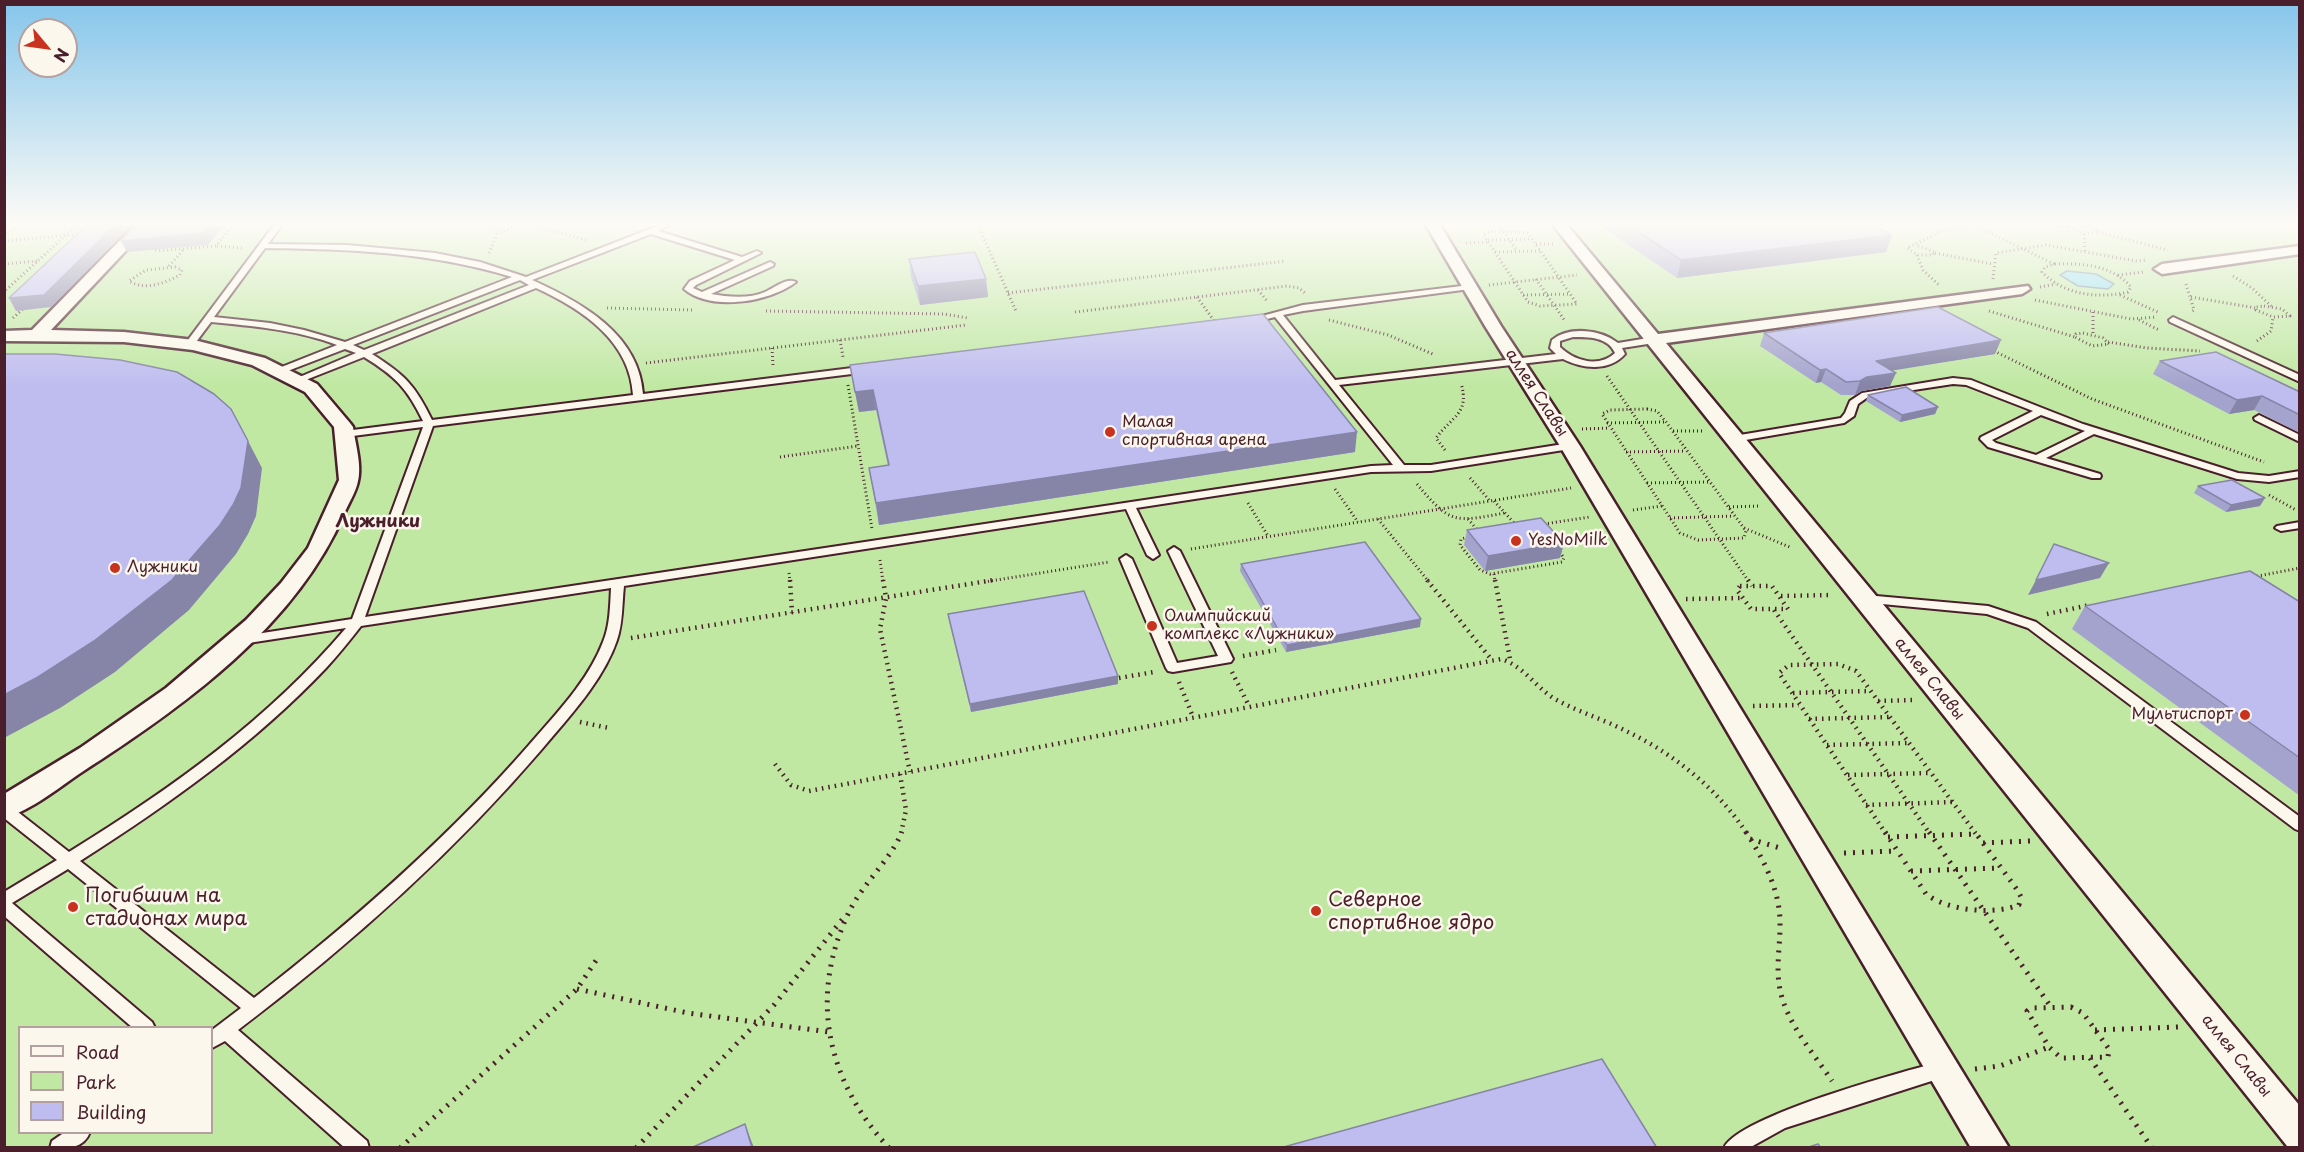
<!DOCTYPE html>
<meta charset="utf-8">
<style>
body{margin:0}
#map{position:relative;width:2304px;height:1152px;overflow:hidden;background:#fbf7ec;font-family:"Playpen Sans",sans-serif}
canvas{display:block}
.frame{position:absolute;inset:0;border:6px solid #4a1f2b;pointer-events:none}
.legend{position:absolute;left:18px;top:1026px;width:195px;height:108px;box-sizing:border-box;background:#fbf7ec;border:2px solid #b4a19f;margin:0;padding:8px 10px;list-style:none;font-size:18px;color:#4a1f2b}
.legend li{display:flex;align-items:center;gap:12px;height:30px}
.legend b{width:30px;border:2px solid #b4a19f}
.north{position:absolute;left:18px;top:18px;width:60px;height:60px;box-sizing:border-box;background:#fbf7ec;border:2px solid #b4a19f;border-radius:50%;rotate:119deg;font-size:16px;font-weight:700;line-height:24px;text-align:center;color:#4a1f2b}
.north::after{content:'';display:block;margin:auto;width:21px;height:27px;background:#c8321e;clip-path:polygon(50% 0,100% 100%,50% 72%,0 100%)}
</style>
<div id="map">
<canvas width="2304" height="1152"></canvas>
<div class="frame"></div>
<ul class="legend">
<li><b style="height:8px;background:#fbf7ec"></b>Road</li>
<li><b style="height:16px;background:#c0e8a3"></b>Park</li>
<li><b style="height:16px;background:#bfbdef"></b>Building</li>
</ul>
<div class="north">N</div>
</div>
<script>
const c = document.querySelector('canvas').getContext('2d');
c.lineJoin = 'round';
function paint(path, color) { c.fillStyle = color; c.fill(path, 'evenodd'); }
function trace(path, color, width, dash) { c.strokeStyle = color; c.lineWidth = width; c.lineCap = dash ? 'butt' : 'round'; c.setLineDash(dash || []); c.stroke(path); }
function label(font, color, halo, rows, align = 'center') {
  c.font = font + ' "Playpen Sans",sans-serif'; c.lineWidth = 5; c.setLineDash([]); c.textBaseline = 'middle'; c.strokeStyle = halo; c.fillStyle = color; for (const [text, x, y, turn = 0] of rows) {
    c.save(); c.translate(x, y); c.rotate((+turn || 0) * Math.PI / 180); c.textAlign = isNaN(turn) ? turn : align; if (halo) c.strokeText(text, 0, 0); c.fillText(text, 0, 0); c.restore();
  }
}
const green = new Path2D(`
 M5 225H2299V1147L5 1148ZM20 1028H212V1132H20Z`);
const water = new Path2D(`
 M2067 271 2096 274 2114 284 2108 289 2078 286 2060 275Z`);
const pathFar2 = new Path2D(`
 M481 225 503 230
 M535 225 586 240
 M978 225 1016 311
 M1499 225 1517 251
 M1974 225 2054 264
 M2047 225 2070 227
 M2077 225 2091 227 2098 232 2084 234 2070 227Z
 M1491 231 1528 233 1577 304 1540 306 1528 302 1483 234Z
 M2098 232 2168 250
 M2084 234 2085 252
 M4 236 18 225
 M1488 240 1532 239
 M4 241 81 234
 M1466 243 1488 242
 M1536 244H1553
 M217 246 242 248
 M1918 246 1935 252 1933 255H1917L1907 248 1942 231 1966 225
 M152 248 157 251 216 246 233 225
 M1495 252 1540 251
 M489 253 497 234 517 225
 M1935 253 1993 264
 M1917 255 1923 270 1940 286
 M4 264 37 261
 M2055 264C2082 263 2112 265 2131 287L2128 292C2098 299 2064 295 2042 272L2045 267Z
 M169 266 184 249
 M175 267 182 270 180 275C165 283 145 291 129 281L146 270Z
 M2118 275 2144 272
 M2233 276 2252 288 2272 307
 M1536 279 1565 321
 M1993 279 1996 253 2046 245 2136 261 2147 260
 M2186 284 2194 310 2191 312
 M1489 285 1577 275
 M2040 287 2056 284
 M6 290 77 225
 M1258 290 1268 302
 M1008 293 1286 261
 M1523 295 1571 294
 M2120 295 2160 313
 M1197 297 1215 322
 M2191 297 2256 308
 M2035 300 2131 319 2157 317
 M2264 306 2282 309 2290 316 2273 317 2256 310V307Z
 M607 308 693 310
 M766 311 944 314 968 318
 M1989 311 2075 337
 M1075 312 1287 286 1299 288 1305 293
 M2093 312V335
 M13 318 25 307
 M1329 320 1388 335 1435 355
 M2139 320 2159 330
 M2083 333 2103 338 2109 344 2092 346 2075 337 2076 334Z
 M840 340 843 357
 M2257 341 2271 331 2273 317
 M2108 342 2147 348 2200 351
 M772 348 773 365
 M1994 351 2092 399 2264 462
 M646 363 966 325
 M1607 376 1749 582
 M848 385 872 529
 M1647 409 1657 411 1666 422 1746 531 1744 538 1698 540 1680 533 1602 414 1610 410Z
 M1607 423 1665 422
 M1582 429 1610 428
 M1673 431H1702
 M1445 450 1436 438C1452 416 1470 414 1461 383
 M1626 452 1686 451
 M780 457 858 446
 M1470 478 1490 501
 M1647 483 1709 482
 M1417 484C1451 525 1455 522 1505 513
 M1335 489 1358 522
 M2269 495 2296 510
 M1494 501 1515 524
 M1248 503 1268 536
 M1729 507 1760 506
 M1633 510 1662 506
 M1670 518 1734 516
 M1378 519 1429 582
 M1468 519 1479 532
 M1544 524 1590 517
 M1744 528 1792 548
 M1468 537 1461 539 1460 545 1480 570 1490 574 1562 562 1564 558 1559 551
 M1191 549 1571 488
 M880 560 883 582
 M789 573 790 582
 M1494 574 1495 582
 M2253 577 2300 568
 M984 582 1109 562`);
const pathFar1 = new Path2D(`
 M790 580 792 613
 M883 580 886 598 880 629 910 772
 M1427 580 1491 659
 M1495 580 1510 659
 M1748 580 1752 586
 M1740 586H1772L1788 609H1751L1737 590Z
 M1781 596 1833 595
 M1686 599 1742 598
 M1774 610 1930 834
 M2047 614 2090 605
 M631 638 994 580
 M1243 656 1276 650
 M1232 672 1249 706
 M1119 678 1154 672
 M1179 682 1193 717
 M1793 693 1870 691
 M1878 701 1915 700
 M1753 706 1799 705
 M1809 719 1889 717
 M580 722 609 728
 M1827 745 1908 743
 M775 764 791 785 809 791 1501 659C1524 666 1535 687 1555 699 1578 712 1603 719 1626 731 1673 753 1719 790 1747 834
 M900 774 906 810 901 834
 M1848 775 1930 773
 M1866 805 1952 802
 M1886 834 1779 673 1789 665 1838 664 1856 671 1976 834`);
const path = new Path2D(`
 M1746 832C1764 860 1781 892 1780 926 1780 949 1775 971 1781 994 1789 1026 1814 1054 1832 1081
 M1885 832 1926 894C1948 911 1993 915 2019 905L2021 897 2018 891 1975 832
 M1929 832 2051 1007
 M1888 837 1975 834
 M1750 839 1780 848
 M1983 843 2030 841
 M1844 853 1896 851
 M1911 871 2000 868
 M577 989 688 1013 829 1032
 M2071 1007 2083 1013 2109 1049 2108 1057 2061 1058 2049 1047 2027 1011 2031 1008Z
 M2095 1030 2178 1027
 M2090 1058 2152 1148
 M1975 1069 2000 1066 2049 1047
 M400 1148 577 989 599 956
 M636 1148 774 1005 845 916
 M889 1148C827 1081 808 997 849 912 863 883 889 862 902 832`);
const lane = new Path2D(`
 M274 225H282L268 244 347 245 435 253 480 262 526 277 660 225H670L658 231 742 257 757 251 761 253 696 285 693 288 702 292 770 262 774 264 773 266 711 294C728 297 749 299 765 292 774 288 787 277 796 282 770 302 711 312 684 289L690 281 735 260 651 234 532 280C581 302 639 334 643 394L868 366 873 369 868 372 433 426 365 617 1371 466 1393 465 1275 317 1251 323 1247 320 1303 305 1470 285 1474 287 1470 289 1303 311 1283 315 1335 380 1556 354 1550 348 1552 340C1568 326 1601 329 1618 343L1654 337 1658 340 1654 343 1622 348 1625 354C1609 372 1583 369 1563 359L1339 385 1404 465H1431L1570 443 1575 446 1570 449 1431 471 1371 472 1136 508 1159 555 1153 559 1147 555 1126 509 624 586C622 604 623 623 617 640 603 681 569 717 542 749 452 854 349 946 238 1030L367 1141 369 1148H345L225 1041 212 1048V1030L241 1008 68 869 12 903 152 1022 155 1028H133L4 916V892L57 860 4 818V804L9 805 69 852C171 789 268 720 346 628L242 644 236 640 237 637 352 619 423 427 345 437 340 434 345 431 423 421C407 388 395 376 364 357L303 381H297L295 379 356 353 345 349 285 372H279V368L337 345C298 330 253 326 211 322L193 346 190 347 185 344ZM265 248C350 249 430 252 512 277L345 342 304 330 270 323 214 317ZM520 280 529 285 364 350 353 345ZM536 288C582 309 630 341 633 395L432 420C415 385 405 375 372 354ZM1573 337C1589 337 1608 337 1615 353 1599 368 1574 361 1560 347V341ZM611 588C610 606 610 625 603 642 588 681 556 714 529 745 447 839 353 921 254 998L80 861C168 805 254 744 326 668 338 655 350 640 361 626Z
 M2173 317 2300 375V382L2170 322 2169 320Z
 M1953 378 1971 380 2083 424 2238 473 2269 476 2300 471V477L2269 482 2237 479 2094 434 2046 458 2100 474 2101 476 2100 478H2092L1988 447 1980 439 1981 437 2033 411 1966 385 1953 384 1868 397 1858 404 1854 416 1844 423 1734 442 1729 439 1734 436 1841 418 1845 413 1850 401 1862 393ZM2041 415 2085 431 2036 455 1996 443 1992 440Z
 M2259 415 2300 435V442L2255 420 2254 418Z
 M2300 522V528L2281 531 2275 528 2277 526Z
 M1174 547 1180 551 1233 659 1231 662 1173 672 1168 671 1166 668 1120 559 1126 555 1132 559 1177 663 1218 656 1168 551Z
 M1865 595 1988 606 2036 622 2300 817V831L2295 829 2028 628 1987 614 1861 602 1859 599Z
 M1941 1062 1947 1064 1950 1070 1947 1076 1785 1128 1749 1148H1724C1737 1117 1903 1071 1941 1062Z
 M65 1132H90C83 1150 66 1148 50 1148L52 1141Z`);
const street = new Path2D(`
 M135 225H150L51 330 124 332 194 340 265 358 317 384 350 423 353 427C355 442 362 465 358 481 356 492 348 504 344 514 295 627 183 707 82 772 58 788 32 810 4 818V794L80 748 166 688 246 620 281 583 308 548 339 480 334 427 305 392 252 365 193 350 124 342 4 341V331L32 330Z
 M1426 225H1440L1501 326 1580 446 2009 1148H1971L1560 446 1485 326Z
 M1553 225H1567L1658 334 2028 286 2030 289 2022 294 1666 343 2300 1106V1148L2287 1146Z
 M2300 246V254L2162 274 2154 269 2162 264Z`);
const wall = new Path2D(`
 M1599 225H1873L1886 252 1677 278Z
 M909 259 986 279 988 297 920 305 911 277Z
 M1764 333 1995 354 1892 370 1890 386 1862 391 1855 395H1841L1821 382 1816 383 1760 346Z
 M2160 361 2300 392V433L2254 410 2229 414 2153 374Z
 M850 365 1355 452 879 525 869 468 888 466 876 410 859 412Z
 M1868 395 1938 407 1935 414 1900 422 1866 401Z
 M2198 486 2260 506 2226 512 2194 493Z
 M1467 530 1564 543 1560 558 1485 571 1464 545Z
 M1241 564 1420 627 1286 652 1240 571Z
 M2300 602V796L2072 629 2085 606Z
 M948 614 1118 684 971 712 949 621Z`);
const shadedWall = new Path2D(`
 M115 225H132L51 307 16 311 9 298Z
 M209 225H224L208 245 127 252 121 241Z
 M1892 235 1886 252 1677 278 1681 260Z
 M986 279 988 297 920 305 918 286Z
 M2001 340 1995 354 1871 374 1876 361Z
 M1826 369 1821 382 1816 383 1820 370Z
 M1896 373 1890 386 1862 391 1855 395 1860 381 1867 377Z
 M873 390 876 410 859 412 855 392Z
 M2262 396 2254 410 2229 414 2237 400Z
 M1938 407 1935 414 1900 422 1902 415Z
 M1357 432 1355 452 879 525 876 503Z
 M248 441 262 468 256 516 248 534 236 554 189 610 115 672 60 708 4 738V695Z
 M2265 498 2260 506 2226 512 2231 505Z
 M1564 543 1560 558 1485 571 1488 556Z
 M2109 563 2100 578 2028 595 2036 580Z
 M1421 619 1420 627 1286 652 1287 645Z
 M1118 676V684L971 712 970 704Z
 M745 1124 754 1148H752Z`);
const building = new Path2D(`
 M87 225H115L44 295 9 298Z
 M136 225H209L202 233 121 241Z
 M1628 225H1873L1892 235 1681 260Z
 M975 252 986 279 918 286 909 259Z
 M1938 307 2001 340 1876 361 1896 373 1867 377 1860 381 1846 382 1826 369 1820 370 1764 333Z
 M1263 314 1357 432 876 503 869 468 889 465 873 390 855 392 850 365Z
 M2216 352 2300 392V415L2262 396 2237 400 2160 361Z
 M4 354H55L120 360 177 372 214 394 231 409 248 441 241 488 233 505 220 525 172 580 94 641 38 677 4 695Z
 M1906 387 1938 407 1902 415 1868 395Z
 M2232 480 2265 498 2231 505 2198 486Z
 M1541 518 1564 543 1488 556 1467 530Z
 M1365 542 1421 619 1287 645 1241 564Z
 M2054 544 2109 563 2036 580Z
 M2250 571 2300 602V758L2085 606Z
 M1084 591 1118 676 970 704 948 614Z
 M1602 1059 1657 1148H1280Z
 M745 1124 752 1148H693V1147Z
 M1818 1144 1821 1148H1806Z`);
const markers = [
 [1110,432,6,"#c8321e"],
 [1516,541,6,"#c8321e"],
 [115,568,6,"#c8321e"],
 [1152,626,6,"#c8321e"],
 [2245,715,6,"#c8321e"],
 [73,907,6,"#c8321e"],
 [1316,911,6,"#c8321e"]
];
const streetNames = [
 ["аллея Славы",1536,393,57],
 ["аллея Славы",1929,679,51],
 ["аллея Славы",2236,1056,51]
];
const poiNames = [
 ["Малая",1122,423],
 ["спортивная арена",1122,441],
 ["YesNoMilk",1528,541],
 ["Лужники",127,568],
 ["Олимпийский",1164,617],
 ["комплекс «Лужники»",1164,635],
 ["Мультиспорт",2233,715,"right"]
];
const neighbourhoodNames = [
 ["Лужники",378,522]
];
const nearPoinames = [
 ["Погибшим на",85,896],
 ["стадионах мира",85,919],
 ["Северное",1328,900],
 ["спортивное ядро",1328,923]
];
paint(green, '#c0e8a3');
paint(water, '#90def0');
trace(water, '#7492a1', 1.5);
trace(lane, '#4a1f2b', 4);
trace(street, '#4a1f2b', 5);
trace(pathFar2, '#4a1f2b', 3, [1, 3]);
trace(pathFar1, '#4a1f2b', 4.5, [1.5, 5]);
trace(path, '#4a1f2b', 5, [2, 7]);
paint(lane, '#fbf7ec');
paint(street, '#fbf7ec');
paint(wall, '#a4a3ce');
paint(shadedWall, '#8684a7');
paint(building, '#bfbdef');
trace(building, '#8684a7', 1.5);
const sky = c.createLinearGradient(0, 0, 0, 386);
sky.addColorStop(0, '#85c5eb');
sky.addColorStop(0.58, '#fdfbf6');
sky.addColorStop(1, '#fdfbf600');
c.fillStyle = sky;
c.fillRect(0, 0, 2304, 386);
for (const [x, y, r, color] of markers) { const dot = new Path2D(); dot.arc(x, y, r, 0, 2 * Math.PI); c.fillStyle = color; c.fill(dot); trace(dot, '#fbf7ec', 2); }
label('16px', '#4a1f2b', '#fbf7ec', streetNames);
label('16px', '#4a1f2b', '#fbf7ec', poiNames, 'left');
label('bold 18px', '#4a1f2b', '#fbf7ec', neighbourhoodNames);
label('20px', '#4a1f2b', '#fbf7ec', nearPoinames, 'left');
</script>
